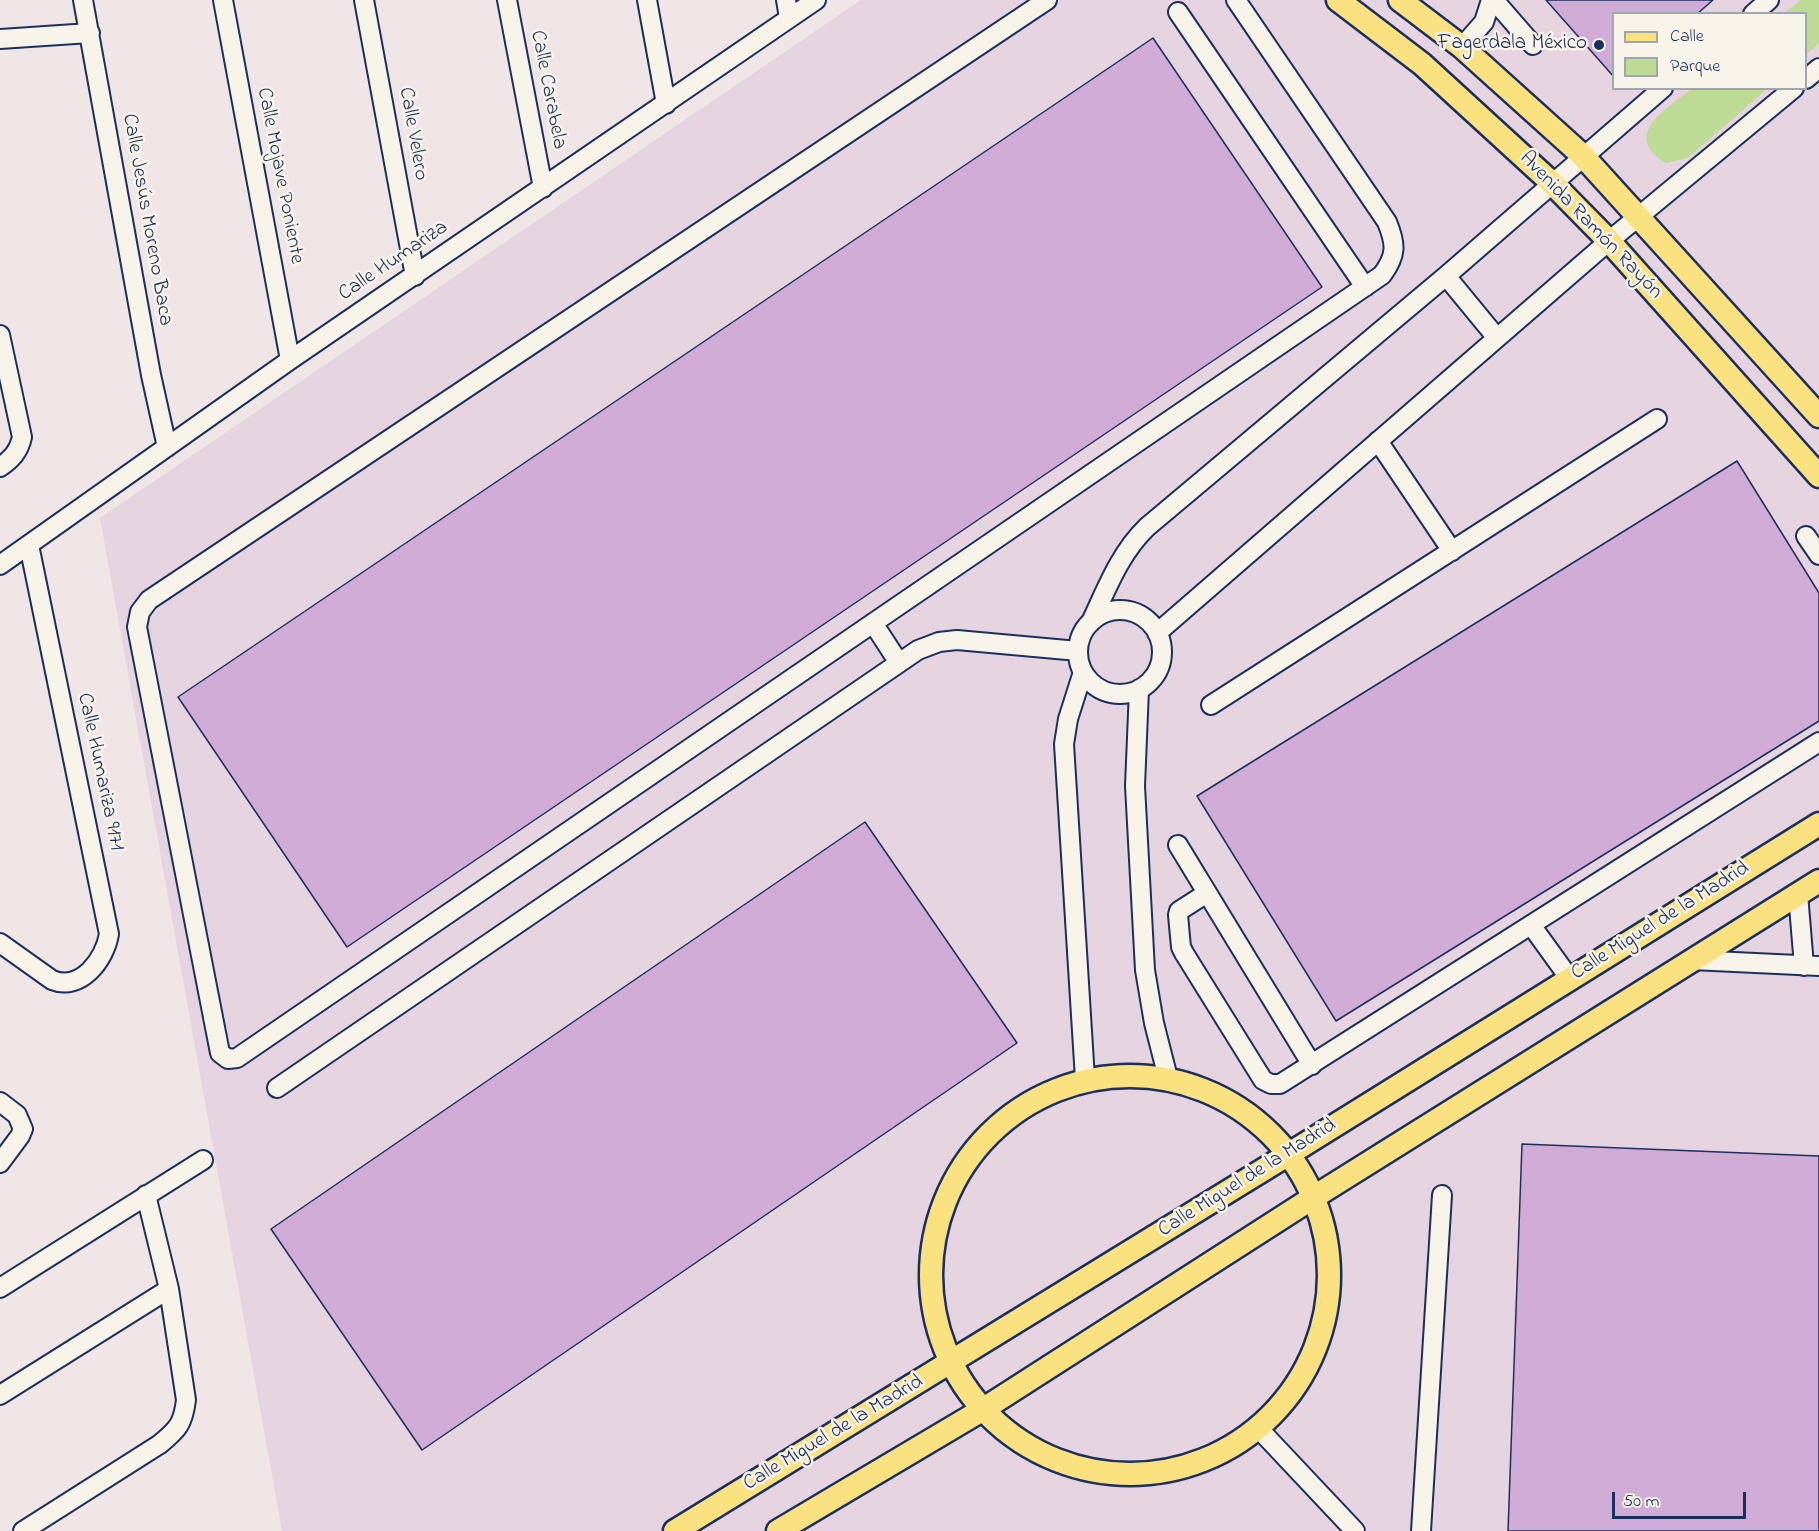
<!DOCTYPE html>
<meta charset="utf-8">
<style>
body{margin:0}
#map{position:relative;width:1819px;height:1531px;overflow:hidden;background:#efe5e4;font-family:"Indie Flower",sans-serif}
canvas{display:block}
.legend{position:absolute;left:1612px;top:12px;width:195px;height:78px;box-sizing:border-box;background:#f7f3e8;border:2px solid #9fa5b1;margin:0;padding:8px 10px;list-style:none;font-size:18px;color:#1b2f5e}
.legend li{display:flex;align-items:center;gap:12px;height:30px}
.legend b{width:30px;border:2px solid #9fa5b1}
.scale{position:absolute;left:1612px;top:1492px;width:134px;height:27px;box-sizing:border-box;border:3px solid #1b2f5e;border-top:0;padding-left:8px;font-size:18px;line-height:21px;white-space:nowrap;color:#1b2f5e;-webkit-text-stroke:4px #f7f3e8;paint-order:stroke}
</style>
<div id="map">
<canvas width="1819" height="1531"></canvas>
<ul class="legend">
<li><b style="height:8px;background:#fae180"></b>Calle</li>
<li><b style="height:16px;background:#bddb94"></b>Parque</li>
</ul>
<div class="scale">50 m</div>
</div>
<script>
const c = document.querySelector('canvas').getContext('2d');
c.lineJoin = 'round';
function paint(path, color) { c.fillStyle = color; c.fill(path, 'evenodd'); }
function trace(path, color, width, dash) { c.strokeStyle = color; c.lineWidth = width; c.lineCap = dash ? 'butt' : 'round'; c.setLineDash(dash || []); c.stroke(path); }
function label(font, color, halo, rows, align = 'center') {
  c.font = font + ' "Indie Flower",sans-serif'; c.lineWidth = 5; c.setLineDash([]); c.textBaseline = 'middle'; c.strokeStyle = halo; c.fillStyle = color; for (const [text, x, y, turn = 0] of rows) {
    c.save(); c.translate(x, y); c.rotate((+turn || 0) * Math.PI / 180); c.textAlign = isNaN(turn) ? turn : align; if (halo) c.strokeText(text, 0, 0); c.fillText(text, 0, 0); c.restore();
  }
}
const built = new Path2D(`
 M861 0H1819V1531H282L100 518ZM1614 14H1806V88H1614Z`);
const green = new Path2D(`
 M1801 0H1819V43L1806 55V14L1784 13Z
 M1691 89H1767L1688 158 1666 163C1620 135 1667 109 1691 89Z`);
const building = new Path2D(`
 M1546 0H1713L1697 14H1614V77Z
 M1153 38 1322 287 347 947 178 697Z
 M1737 461 1819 593V721L1336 1021 1197 796Z
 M865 822 1017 1043 422 1450 271 1229Z
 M1522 1144 1819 1156V1531H1508Z`);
const minor = new Path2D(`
 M83 0 151 375 167 447
 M223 0 290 360
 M364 0 415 276
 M507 0 543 188
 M647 0 666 104
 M786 0 789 18
 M1047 0 149 600 140 612 137 627 220 1053 228 1059 237 1058 1382 275C1397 255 1396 244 1387 222L1236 0
 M1494 0 1533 45
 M1178 12 1365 287
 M1753 14 1769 0
 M0 39 90 33
 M1462 47 1484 22 1491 0
 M1806 79 1819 68
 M1446 276 1497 338
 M0 335 22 437C19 451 12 459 0 467
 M1378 441 1452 551
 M1806 536 1819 555
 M0 565 290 360 816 0
 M1078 652a42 42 0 1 1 84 0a42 42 0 1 1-84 0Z
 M1091 622C1107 588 1120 553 1147 527L1446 276 1663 88
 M873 623 899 663
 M1157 633 1609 241 1794 88
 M1083 672 1068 719 1064 744 1085 1079
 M1139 689 1135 786 1145 970 1154 1023 1168 1078
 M1211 705 1657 419
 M1178 845 1312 1065
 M1207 893 1179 911 1178 915 1181 947 1184 953 1263 1080 1271 1084H1280L1819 742
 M1798 894 1804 966
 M1531 925 1570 979
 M0 943 52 980C81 992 105 959 109 934L29 545
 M1692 960 1819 966
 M277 1088 918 650 939 642 957 640 1078 651
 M0 1102 17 1115 23 1129 20 1136 0 1163
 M0 1288 203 1160
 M0 1395 169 1289
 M1259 1429 1355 1531
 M23 1531 160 1444C178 1429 183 1424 186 1400L169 1289 146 1195
 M1421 1531 1442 1195`);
const major = new Path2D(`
 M1338 0 1422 64 1552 183 1609 241 1819 476
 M1400 0 1462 47 1583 156 1819 416
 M931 1275a199 199 0 1 1 398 0a199 199 0 1 1-398 0Z
 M675 1531 1289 1154 1819 824
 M778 1531 982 1410 1314 1197 1819 881`);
const markers = [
 [1599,45,6,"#1b2f5e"]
];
const poiNames = [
 ["Fagerdala México",1587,45]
];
const streetNames = [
 ["Calle Carabela",547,90,79],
 ["Calle Velero",412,134,80],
 ["Calle Mojave Poniente",279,176,79],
 ["Calle Jesús Moreno Baca",146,220,80],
 ["Avenida Ramón Rayón",1590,226,46],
 ["Calle Humariza",394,262,-34],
 ["Calle Humariza 9171",99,772,78],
 ["Calle Miguel de la Madrid",1661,922,-32],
 ["Calle Miguel de la Madrid",1248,1179,-32],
 ["Calle Miguel de la Madrid",834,1434,-31]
];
paint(built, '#e5d4e0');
paint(green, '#bddb94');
paint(building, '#cfabd5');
trace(building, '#1b2f5e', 1.5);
trace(minor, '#1b2f5e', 22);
trace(major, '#1b2f5e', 27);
trace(minor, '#f7f3e8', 18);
trace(major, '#fae180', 22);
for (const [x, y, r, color] of markers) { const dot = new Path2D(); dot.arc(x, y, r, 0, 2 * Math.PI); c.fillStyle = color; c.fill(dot); trace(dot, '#f7f3e8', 2); }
label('21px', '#1b2f5e', '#f7f3e8', poiNames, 'right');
label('21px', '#1b2f5e', '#f7f3e8', streetNames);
</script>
